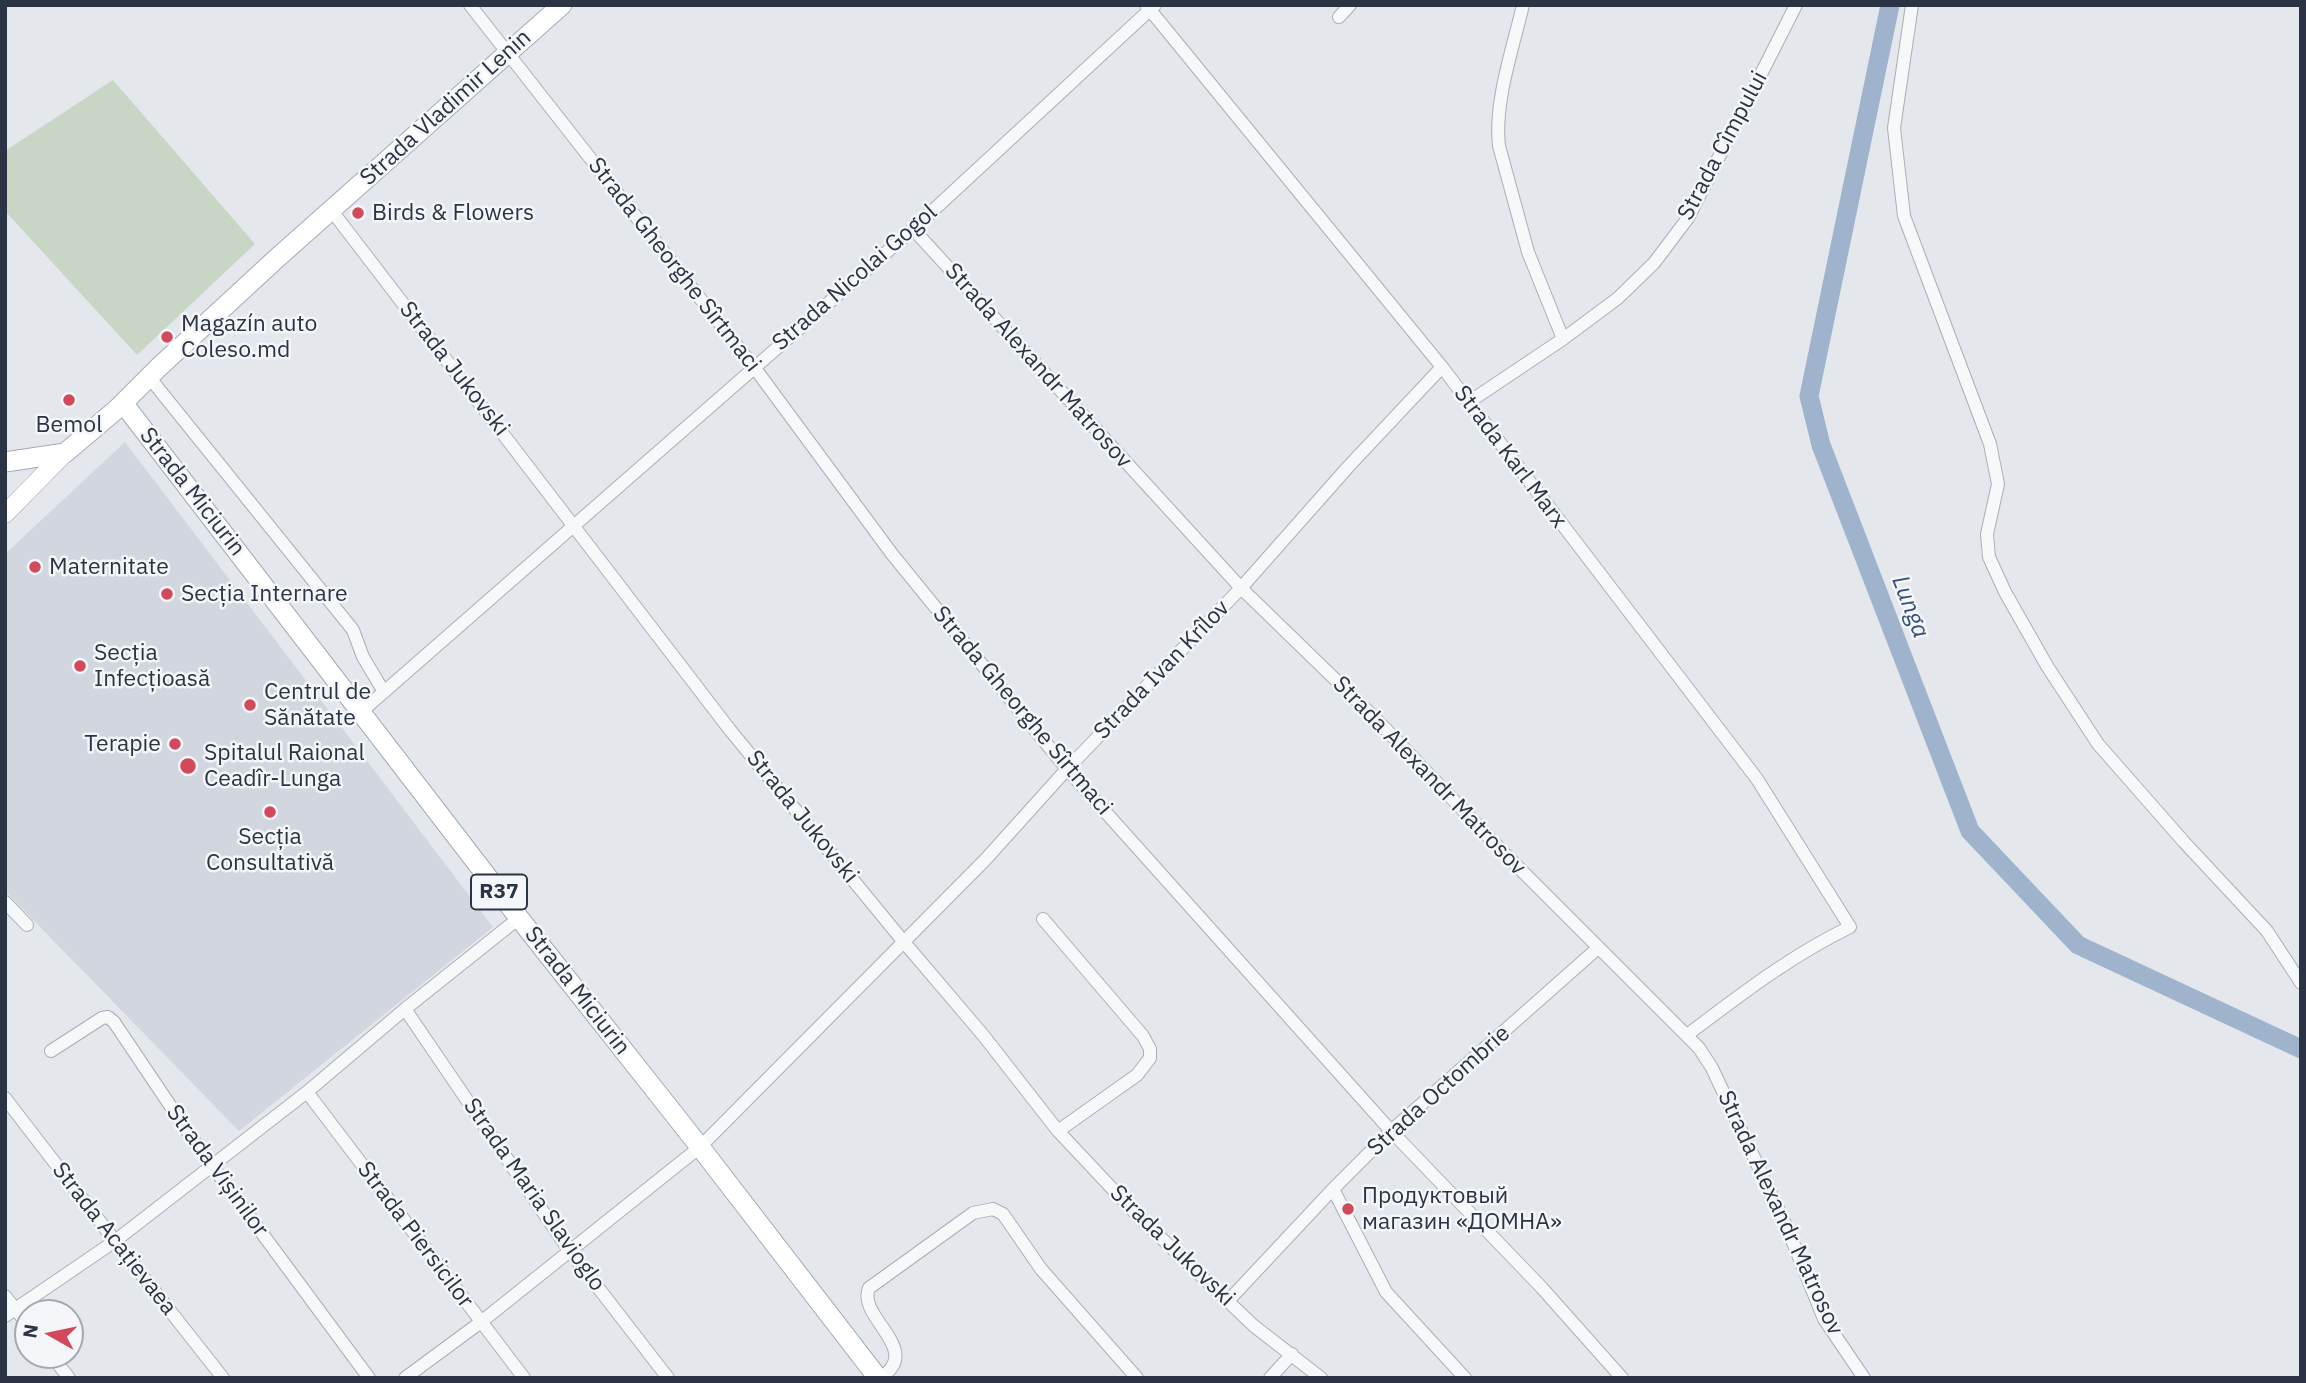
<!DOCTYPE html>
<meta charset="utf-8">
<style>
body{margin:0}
#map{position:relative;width:2306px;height:1383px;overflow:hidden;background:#e4e7ec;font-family:"IBM Plex Sans",sans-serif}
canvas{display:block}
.frame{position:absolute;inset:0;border:7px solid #2b3445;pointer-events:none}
.north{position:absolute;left:14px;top:1299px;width:70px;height:70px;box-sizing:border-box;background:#f4f6f9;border:2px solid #a4a8b1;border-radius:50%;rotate:279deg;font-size:19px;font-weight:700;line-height:28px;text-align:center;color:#2b3445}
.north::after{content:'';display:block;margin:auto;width:24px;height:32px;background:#d1495b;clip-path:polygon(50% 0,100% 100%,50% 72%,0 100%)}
</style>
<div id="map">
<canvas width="2306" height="1383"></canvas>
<div class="frame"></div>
<div class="north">N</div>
</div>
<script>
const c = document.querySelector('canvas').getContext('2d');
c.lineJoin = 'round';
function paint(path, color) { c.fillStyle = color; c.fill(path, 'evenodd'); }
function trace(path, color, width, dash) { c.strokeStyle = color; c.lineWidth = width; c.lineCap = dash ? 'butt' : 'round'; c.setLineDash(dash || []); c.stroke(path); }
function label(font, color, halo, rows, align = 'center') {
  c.font = font + ' "IBM Plex Sans",sans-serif'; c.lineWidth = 5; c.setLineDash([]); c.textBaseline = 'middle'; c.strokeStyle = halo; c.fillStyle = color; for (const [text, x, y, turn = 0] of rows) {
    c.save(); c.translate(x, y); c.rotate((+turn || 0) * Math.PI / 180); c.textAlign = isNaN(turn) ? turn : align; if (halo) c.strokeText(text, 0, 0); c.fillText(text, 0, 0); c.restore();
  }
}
const built = new Path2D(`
 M125 442 493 927 239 1131 5 891V554Z`);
const green = new Path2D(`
 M113 80 255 244 137 355 5 211V151Z`);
const river = new Path2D(`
 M1890 5 1809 396 1821 445 1970 831 2078 945 2301 1049`);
const minor = new Path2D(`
 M470 5 754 367 892 554 1067 769 1391 1131 1542 1288 1622 1378
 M1146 5 1442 367 1757 779 1850 927C1790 956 1739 996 1687 1035
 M1523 5C1513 48 1494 102 1499 146L1528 252 1563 339
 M1912 5 1894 128 1904 216 1990 444 1998 484 1987 534 1989 557 2005 592 2047 666 2098 744 2184 842 2267 931 2301 983
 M1339 17 1350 5
 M332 211 730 730 903 941 983 1035 1058 1131 1137 1215 1254 1326 1321 1378
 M913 229 1241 588 1377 720 1505 854 1699 1048 1712 1068 1788 1230 1824 1319 1864 1378
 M149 377 353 630 363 657 384 692
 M1469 402 1563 339 1618 298 1654 263 1688 218 1796 5
 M361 712 913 229 1155 5
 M5 902 27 925
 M1043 919 1143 1036 1150 1049V1058L1137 1075 1058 1131
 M405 1009 569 1250 668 1378
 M51 1051 102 1018 108 1017 114 1022 196 1144 369 1378
 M307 1092 524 1378
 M5 1098 115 1241 223 1378
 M1333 1189 1386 1292 1465 1378
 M5 1296 28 1325
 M1228 1301 1333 1189 1391 1131 1598 948
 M5 1316 115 1241 307 1092 405 1009 519 918
 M51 1355 69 1378
 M405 1378 481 1322 700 1147 985 860 1067 769 1241 588 1348 467 1442 367
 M880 1378C925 1350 856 1317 869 1288L973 1213 993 1209 1003 1214 1041 1269 1137 1378
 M1270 1378 1292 1354`);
const secondary = new Path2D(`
 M5 514 65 453`);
const primary = new Path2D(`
 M123 403 519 918 700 1147 878 1378
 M5 462 65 453 117 409 158 368 276 259 562 5`);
const markers = [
 [358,213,7,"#d1495b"],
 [167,337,7,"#d1495b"],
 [69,400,7,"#d1495b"],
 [35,567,7,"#d1495b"],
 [167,594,7,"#d1495b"],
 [80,666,7,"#d1495b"],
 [250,705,7,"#d1495b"],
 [175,744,7,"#d1495b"],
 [188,766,9,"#d1495b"],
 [270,812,7,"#d1495b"],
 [1348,1209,7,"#d1495b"]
];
const shields = [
 [499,892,56]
];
const shieldNames = [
 ["R37",499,892]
];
const streetNames = [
 ["Strada Vladimir Lenin",446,108,-42],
 ["Strada Cîmpului",1723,146,-62],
 ["Strada Gheorghe Sîrtmaci",674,265,52],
 ["Strada Nicolai Gogol",855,278,-41],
 ["Strada Alexandr Matrosov",1038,366,48],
 ["Strada Jukovski",454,369,52],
 ["Strada Karl Marx",1510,457,53],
 ["Strada Miciurin",192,492,52],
 ["Strada Ivan Krîlov",1162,670,-46],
 ["Strada Gheorghe Sîrtmaci",1022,711,50],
 ["Strada Alexandr Matrosov",1429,776,46],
 ["Strada Jukovski",802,817,51],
 ["Strada Miciurin",577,991,52],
 ["Strada Octombrie",1439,1091,-42],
 ["Strada Vișinilor",217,1171,54],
 ["Strada Maria Slavioglo",534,1195,55],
 ["Strada Alexandr Matrosov",1780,1213,65],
 ["Strada Piersicilor",415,1235,53],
 ["Strada Acațievaea",114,1239,52],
 ["Strada Jukovski",1172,1246,44]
];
const poiNames = [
 ["Birds & Flowers",372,213],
 ["Magazín auto",181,324],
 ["Coleso.md",181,350],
 ["Bemol",69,425,"center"],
 ["Maternitate",49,567],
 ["Secția Internare",181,594],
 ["Secția",94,653],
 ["Infecțioasă",94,679],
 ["Centrul de",264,692],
 ["Sănătate",264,718],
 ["Terapie",161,744,"right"],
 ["Spitalul Raional",204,753],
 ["Ceadîr-Lunga",204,779],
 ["Secția",270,837,"center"],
 ["Consultativă",270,863,"center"],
 ["Продуктовый",1362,1196],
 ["магазин «ДОМНА»",1362,1222]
];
const waterNames = [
 ["Lunga",1910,607,69]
];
paint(built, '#d2d6de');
paint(green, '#c9d6c5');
trace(river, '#9fb4cc', 19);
trace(minor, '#a9aeb7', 14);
trace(secondary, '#a9aeb7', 19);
trace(primary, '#a3abb8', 21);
trace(minor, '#f7f8fa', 12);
trace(secondary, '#fff', 18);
trace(primary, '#fff', 19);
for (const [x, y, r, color] of markers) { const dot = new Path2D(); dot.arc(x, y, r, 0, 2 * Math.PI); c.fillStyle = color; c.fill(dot); trace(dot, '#f4f6f9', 2.5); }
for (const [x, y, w] of shields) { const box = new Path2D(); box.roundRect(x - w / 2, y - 17.5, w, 35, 5); c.fillStyle = '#f4f6f9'; c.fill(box); trace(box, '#2b3445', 2); }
label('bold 21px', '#2b3445', null, shieldNames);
label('23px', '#2b3445', '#f4f6f9', streetNames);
label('23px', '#2b3445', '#f4f6f9', poiNames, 'left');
label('italic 24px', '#34527a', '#f4f6f9', waterNames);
</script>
